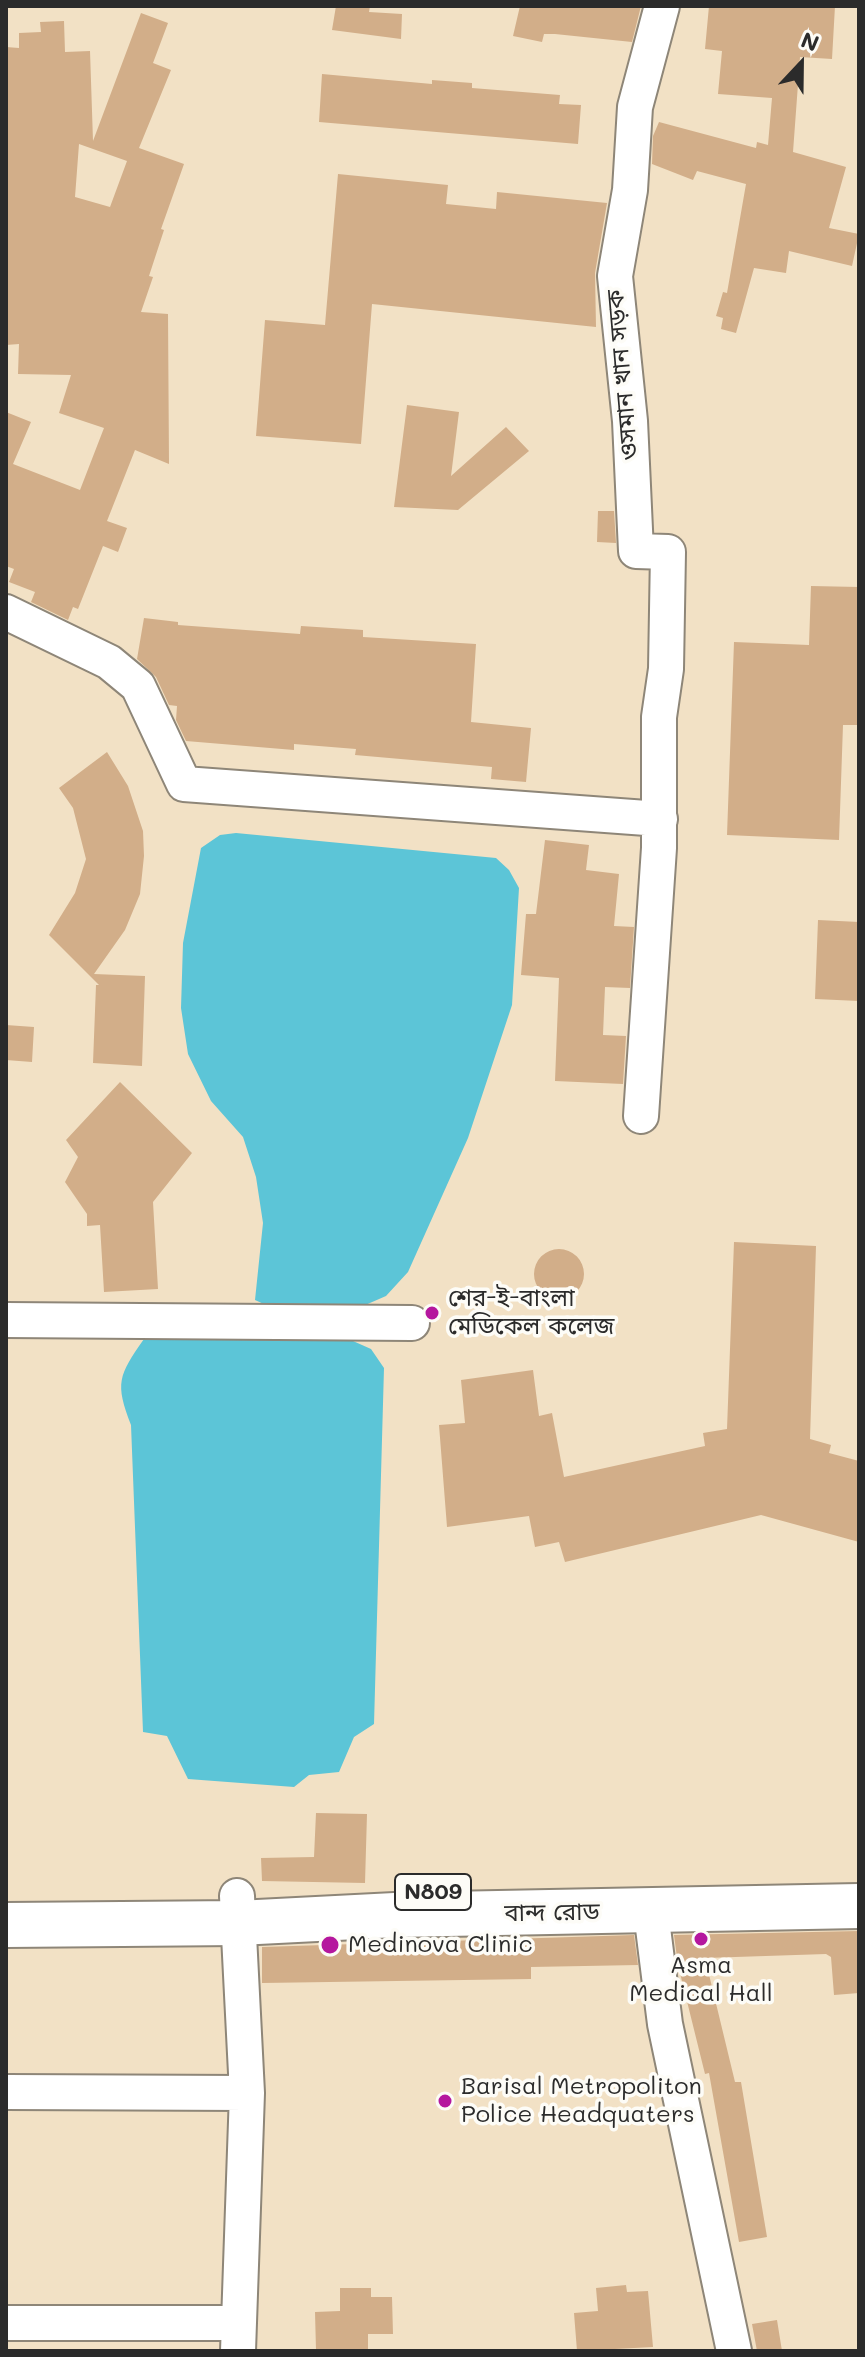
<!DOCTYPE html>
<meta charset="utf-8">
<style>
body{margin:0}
#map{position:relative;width:865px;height:2357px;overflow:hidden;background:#f2e1c5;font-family:Mali,sans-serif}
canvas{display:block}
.frame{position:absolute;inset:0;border:8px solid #2b2b2b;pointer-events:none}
.north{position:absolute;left:761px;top:24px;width:80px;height:80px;-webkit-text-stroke:6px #fdfcf7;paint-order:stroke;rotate:22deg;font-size:22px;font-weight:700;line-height:32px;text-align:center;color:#2b2b2b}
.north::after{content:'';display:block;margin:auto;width:28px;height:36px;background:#2b2b2b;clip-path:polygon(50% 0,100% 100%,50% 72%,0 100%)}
</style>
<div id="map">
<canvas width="865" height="2357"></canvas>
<div class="frame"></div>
<div class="north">N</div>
</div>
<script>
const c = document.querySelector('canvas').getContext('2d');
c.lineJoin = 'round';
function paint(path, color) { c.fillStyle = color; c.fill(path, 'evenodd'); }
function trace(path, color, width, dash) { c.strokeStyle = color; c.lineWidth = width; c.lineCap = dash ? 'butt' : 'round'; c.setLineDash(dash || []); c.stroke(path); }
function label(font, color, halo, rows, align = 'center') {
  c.font = font + ' Mali,"Noto Sans Bengali",sans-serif'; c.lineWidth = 7; c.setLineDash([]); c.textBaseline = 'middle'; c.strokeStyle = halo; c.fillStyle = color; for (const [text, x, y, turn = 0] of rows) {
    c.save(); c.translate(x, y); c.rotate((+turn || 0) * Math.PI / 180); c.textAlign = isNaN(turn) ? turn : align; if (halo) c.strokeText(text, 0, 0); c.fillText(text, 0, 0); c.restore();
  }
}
const water = new Path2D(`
 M236 833 496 858 509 870 519 888 512 1005 468 1138 408 1272 386 1296 363 1306 277 1310 255 1300 263 1223 256 1177 243 1137 211 1101 188 1054 181 1008 183 943 201 848 220 835Z
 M344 1337 371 1349 384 1368 374 1724 354 1737 339 1772 309 1775 294 1787 188 1779 167 1736 143 1732 131 1425C115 1383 118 1376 144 1339Z`);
const building = new Path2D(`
 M336 6H370L369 12 402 14 401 39 332 30Z
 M520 6H641L632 42 555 34H544L542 42 513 36Z
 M709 6H835L832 59 800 57 793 152 846 167 829 228 859 234 852 266 789 251 786 273 754 268 736 333 721 329 723 318 716 316 723 292 727 293 746 184 697 171 693 180 652 164 653 136 659 122 756 148 757 142 768 145 772 98 718 94 722 51 705 49Z
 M141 13 168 23 153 63 171 70 139 148 184 164 161 229 164 230 149 276 153 277 141 312 168 314 169 464 135 450 107 521 127 528 118 552 103 546 78 609 73 607 68 620 31 602 35 592 9 582 14 569 6 566V412L31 422 13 464 80 490 104 428 59 413 71 375 18 374 19 344 6 345V47L19 48V33L41 32 40 22 64 21 65 52 90 51 93 141ZM79 144 127 161 110 207 75 197Z
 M322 74 432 84V80L472 83V88L560 95 559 104 581 105 578 144 319 122Z
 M338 174 448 185 446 204 496 209 497 192 607 203 595 273 596 327 372 304 361 444 256 436 265 320 325 325Z
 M407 405 459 412 451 476 506 427 529 451 458 510 394 507Z
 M598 511H614L616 543 597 542Z
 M811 586 859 587V725H843L839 840 727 835 734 642 809 645Z
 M144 618 178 622V625L300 634 301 626 363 630V637L476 644 471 722 531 728 526 782 491 779 492 767 355 755 356 749 294 744V750L186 741 176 720 177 706 169 705 156 677 137 659Z
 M107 752 128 786 143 831 144 856 140 894 125 930 94 974 145 976 142 1066 93 1063 96 985H99L49 935 75 893 86 859 73 808 59 788Z
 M545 840 589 845 586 870 619 874 614 926 634 927 630 988 605 987 603 1035 626 1036 623 1084 555 1081 559 978 521 975 526 914H536Z
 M818 920 859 922V1001L815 999Z
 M6 1025 34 1027 32 1062 6 1060Z
 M120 1082 192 1153 153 1202 158 1289 104 1292 100 1225 87 1226V1214L65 1182 78 1157 66 1140Z
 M734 1242 816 1246 810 1439 831 1445 829 1453 859 1461V1542L761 1515 565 1562 559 1542 535 1547 529 1516 447 1527 439 1425 465 1423 461 1380 533 1370 539 1416 552 1413 564 1477 705 1446 703 1433 727 1429Z
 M534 1274a25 25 0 1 1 50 0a25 25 0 1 1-50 0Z
 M316 1813 367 1814 365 1883 262 1881 261 1858 314 1857Z
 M859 1931V1993L834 1995 831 1957 826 1954 705 1958 735 2082H741L767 2237 739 2242 709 2073 705 2074 678 1965 674 1935Z
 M634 1935 638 1965 531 1967V1979L262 1983V1947Z
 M626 2285 627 2292 648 2291 653 2347 577 2351 574 2313 598 2311 596 2288Z
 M340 2288H371V2297H392L393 2334H368V2350H316L315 2312 340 2311Z
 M777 2320 782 2351H757L752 2324Z`);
const minor = new Path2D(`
 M6 612 109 662 138 686 184 784 660 819
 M641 1116 659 848V717L666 669 668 552 636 551 630 421 615 276 630 190 635 107 662 6
 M6 1320 412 1323
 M651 1912 665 2024 734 2351
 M6 2092 247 2093 237 1896
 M6 2323H239
 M238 2351 247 2093`);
const trunk = new Path2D(`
 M6 1925 238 1923 395 1915 859 1906`);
const markers = [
 [432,1313,8,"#b5179e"],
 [701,1939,8,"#b5179e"],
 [330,1945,10,"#b5179e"],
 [445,2101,8,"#b5179e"]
];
const shields = [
 [433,1892,76]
];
const shieldNames = [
 ["N809",433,1892]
];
const streetNames = [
 ["ওসমান খান সড়ক",623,375,-95],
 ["বান্দ রোড",552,1913,-1]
];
const poiNames = [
 ["শের-ই-বাংলা",448,1299],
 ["মেডিকেল কলেজ",448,1327],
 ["Medinova Clinic",348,1945],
 ["Asma",701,1966,"center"],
 ["Medical Hall",701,1994,"center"],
 ["Barisal Metropoliton",461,2087],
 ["Police Headquaters",461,2115]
];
paint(water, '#5cc5d7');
paint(building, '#d2ae89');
trace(minor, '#8e8678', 38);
trace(trunk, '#8e8678', 48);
trace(minor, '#fff', 34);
trace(trunk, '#fff', 44);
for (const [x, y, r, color] of markers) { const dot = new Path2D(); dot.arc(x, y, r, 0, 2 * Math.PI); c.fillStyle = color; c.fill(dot); trace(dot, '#fdfcf7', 3); }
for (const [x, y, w] of shields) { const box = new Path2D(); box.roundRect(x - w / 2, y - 18, w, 36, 6); c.fillStyle = '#fdfcf7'; c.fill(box); trace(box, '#2b2b2b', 2); }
label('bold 22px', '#2b2b2b', null, shieldNames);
label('24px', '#2b2b2b', '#fdfcf7', streetNames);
label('24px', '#2b2b2b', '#fdfcf7', poiNames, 'left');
</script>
